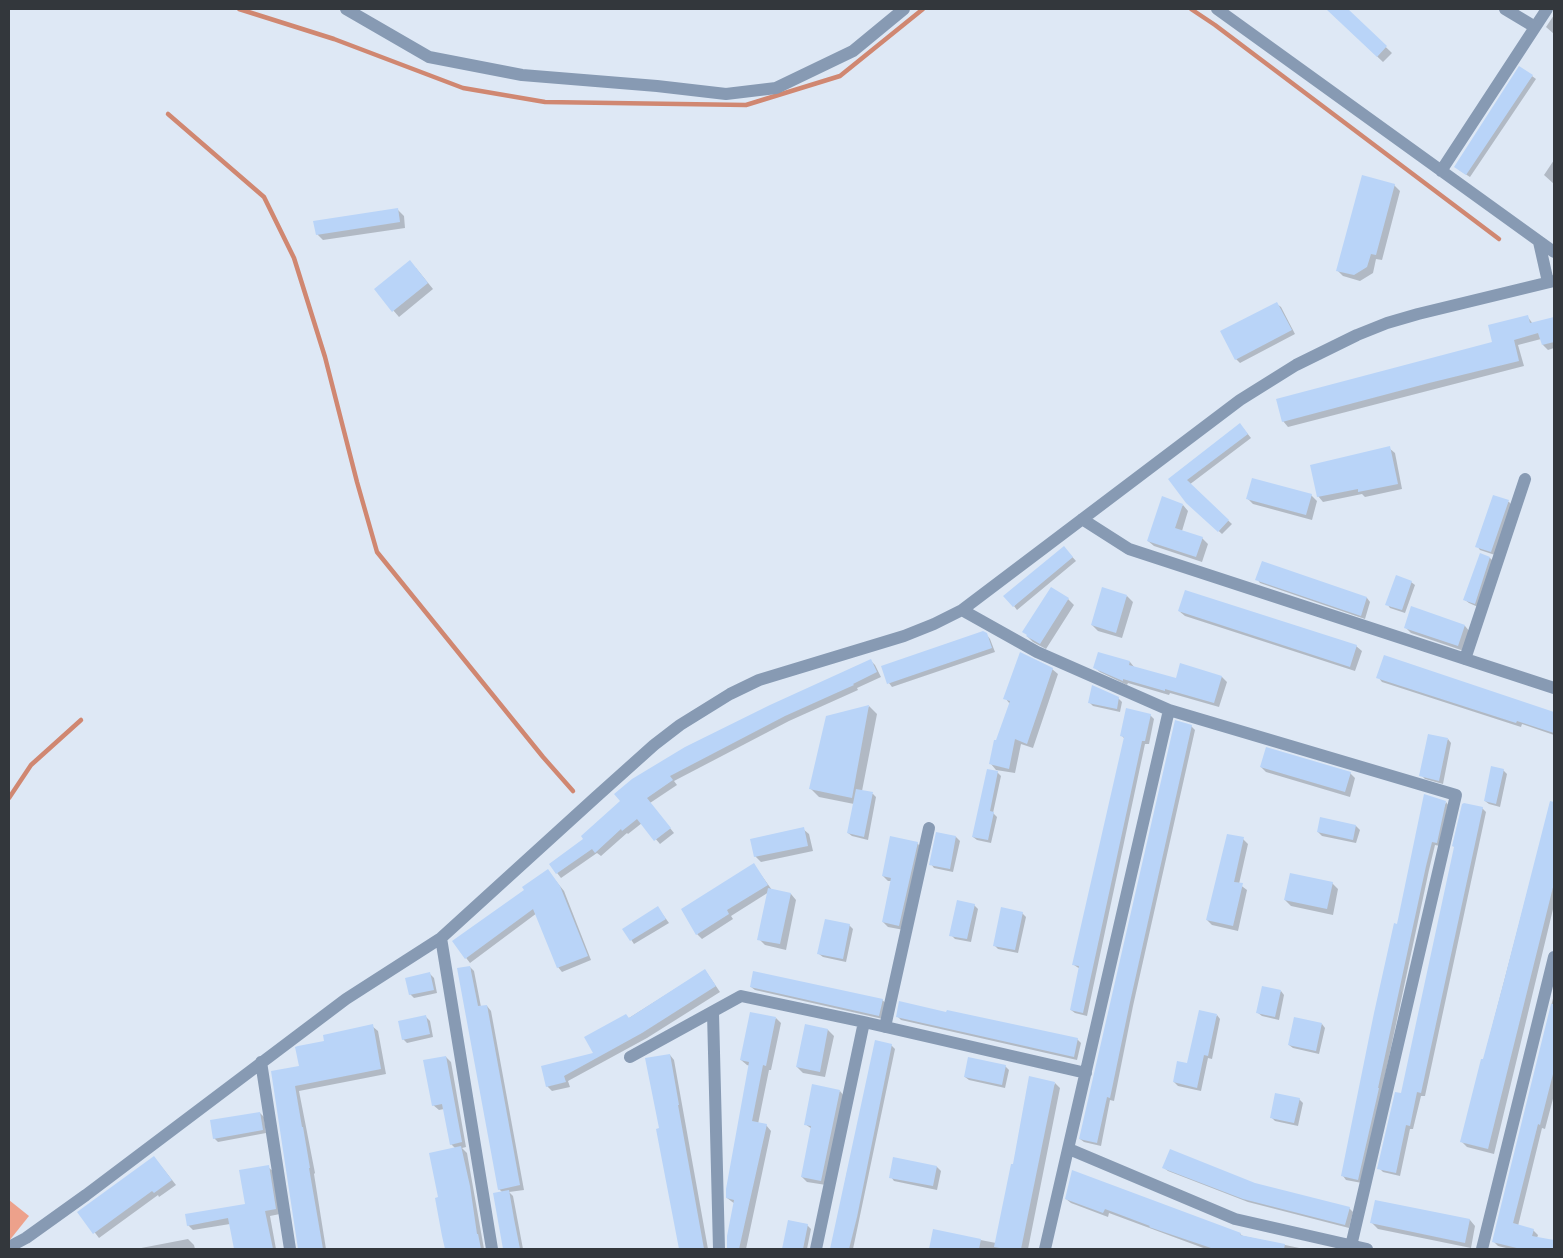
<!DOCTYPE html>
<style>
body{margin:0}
#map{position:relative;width:1563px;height:1258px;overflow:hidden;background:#dee8f5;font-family:"Asap Condensed",sans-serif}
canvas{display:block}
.frame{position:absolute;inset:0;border:10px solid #33373c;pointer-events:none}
</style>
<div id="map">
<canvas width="1563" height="1258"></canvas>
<div class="frame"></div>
</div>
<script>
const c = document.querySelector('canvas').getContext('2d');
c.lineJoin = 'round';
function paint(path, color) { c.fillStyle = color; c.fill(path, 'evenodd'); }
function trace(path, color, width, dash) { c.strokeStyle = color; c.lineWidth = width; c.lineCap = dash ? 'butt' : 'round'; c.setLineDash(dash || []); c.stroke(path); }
const forest = new Path2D(`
 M9 1200 29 1216 9 1241Z`);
const shadow = new Path2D(`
 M1327 9H1346L1392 53 1383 62Z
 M1554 15V34L1546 27Z
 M1532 76 1536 79 1470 177 1459 170Z
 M1554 160V184L1544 175Z
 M1394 185 1400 191 1382 260 1376 259 1373 273 1360 281 1343 276 1337 270Z
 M398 210 404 216 405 228 323 240 317 234Z
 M416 268 433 289 399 317 375 289Z
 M1277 304 1281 307 1295 334 1240 363 1236 359Z
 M1527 316 1533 324 1554 318V348L1548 350 1543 345 1541 339 1518 345 1524 366 1288 427 1283 421 1494 343Z
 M1243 428 1251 438 1189 485 1232 524 1222 534 1187 502 1169 479Z
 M1389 448 1395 453 1402 489 1365 497 1362 494 1323 502 1318 496Z
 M1311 495 1317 501 1312 520 1253 504 1247 498Z
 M1494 497 1509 502 1512 505 1495 555 1480 550 1477 546Z
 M1183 505 1188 511 1182 531 1202 538 1208 544 1202 562 1154 546 1148 541Z
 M1067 551 1076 561 1017 610 1014 606Z
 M1480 555 1490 558 1494 562 1478 607 1469 603 1465 600Z
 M1263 563 1367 598 1370 602 1365 619 1260 583 1257 579Z
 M1411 582 1415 585 1405 613 1390 608 1387 604Z
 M1052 589 1068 599 1074 605 1046 649 1033 642 1027 636Z
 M1127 596 1133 602 1122 638 1098 631 1092 625Z
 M1179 611 1356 646 1362 651 1355 671 1185 616Z
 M1465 626 1470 632 1464 651 1411 633 1405 627Z
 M986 634 990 639 995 652 892 687 889 683Z
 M1099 653 1130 662 1135 668 1177 680 1222 677 1227 682 1219 707 1170 693 1169 695 1128 683 1127 685 1100 672 1095 668Z
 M1384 657 1554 713V735L1522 724 1521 727 1382 682 1378 677Z
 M871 661 875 665 881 677 857 688 858 690 789 721 674 781 677 785 650 803 674 833 660 844 642 823 628 834 627 833 601 856 597 853 561 878 550 864 585 839 622 801Z
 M1052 669 1058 674 1033 748 1021 744 1015 773 996 770 991 764 1010 704 1005 698Z
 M1118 698 1122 702 1120 712 1093 706 1089 702Z
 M869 706 877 714 862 791 873 794 876 797 868 840 852 836 848 833 854 804 819 797 811 789Z
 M1150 715 1154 719 1149 744H1145L1087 1016 1075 1013 1071 1010 1080 969 1074 965 1125 739 1121 735Z
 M1191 726 1195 730 1133 1006 1114 1101 1110 1100 1101 1146 1084 1142 1080 1139Z
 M1448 739 1451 743 1443 784 1425 779 1421 775Z
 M1261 767 1350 773 1355 778 1350 797 1266 772Z
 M1503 770 1507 774 1500 807 1489 804 1485 801Z
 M997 772 1001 776 993 813 997 817 991 843 977 840 973 837Z
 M1446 802 1449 806 1440 846 1435 845 1429 870 1362 1183 1346 1180 1343 1176 1398 925Z
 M1482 808 1486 812 1425 1096H1421L1413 1129H1410L1400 1176 1383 1172 1379 1168 1402 1094Z
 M1547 817 1554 819V905L1494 1154 1467 1147 1462 1142Z
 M1356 826 1360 830 1356 843 1322 836 1318 832Z
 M803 829 809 834 813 851 761 862 755 856Z
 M937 833 956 837 960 841 953 872 934 868 931 864Z
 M1243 839 1248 844 1239 884 1247 890 1238 931 1212 925 1207 920Z
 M917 843 922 848 904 930 888 927 883 922 892 881H888L883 876Z
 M754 865 772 890 791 894 796 900 786 950 765 945 759 939 769 892 731 916 733 919 702 939 697 934Z
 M548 871 564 891 591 960 562 972 558 967 537 913 470 963 454 942 526 890Z
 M1332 883 1338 889 1333 915 1291 906 1285 900Z
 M974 905 978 909 971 942 955 939 951 935Z
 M658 908 669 923 634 944 624 929Z
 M1022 913 1026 917 1018 953 998 949 994 945Z
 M849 925 853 929 846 962 823 957 819 954Z
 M470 967 474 971 481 1007 487 1006 491 1011 524 1190 509 1192 513 1196 523 1249H505L495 1194 503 1193 499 1189Z
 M705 970 720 992 647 1038 568 1081 570 1087 552 1091 547 1086 594 1054 629 1018Z
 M430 974 434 978 437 993 414 998 410 994Z
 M751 987 882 1000 886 1003 883 1019 755 990Z
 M1281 991 1284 995 1279 1020 1262 1016 1258 1013Z
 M1554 994V1095L1545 1129 1542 1128 1518 1226 1533 1230 1538 1235 1537 1238 1554 1241V1249H1510L1498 1246 1494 1242Z
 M1217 1015 1220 1019 1212 1059 1208 1058 1201 1091 1178 1086 1174 1082 1188 1064Z
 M897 1016 1077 1039 1081 1043 1077 1060 901 1020Z
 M426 1017 430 1021 433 1037 407 1043 403 1039Z
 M776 1018 781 1023 771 1070H769L758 1124 766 1125 771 1131 746 1249H727L728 1236 735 1204 727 1198 750 1066 747 1065 741 1060Z
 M1322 1024 1325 1028 1319 1054 1293 1048 1289 1045Z
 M372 1026 378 1031 386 1074 299 1091 315 1173 314 1174 326 1249H300L272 1072 300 1067 326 1042Z
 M806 1026 828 1030 834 1036 825 1077 803 1073 797 1067Z
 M891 1045 895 1049 853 1249H832L847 1172Z
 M670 1055 674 1060 708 1249H681L657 1130 660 1129Z
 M446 1057 451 1062 466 1147 462 1148 467 1153 484 1249H446L443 1236 440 1198 455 1148 451 1144 444 1109 439 1110 433 1105Z
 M1005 1066 1009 1070 1005 1088 969 1080 965 1077Z
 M1055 1083 1060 1088 1028 1249H931L934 1231 996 1243 1014 1166Z
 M840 1091 844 1096 826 1185 807 1182 802 1177 812 1129 805 1124Z
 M1299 1099 1303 1103 1298 1126 1275 1121 1271 1117Z
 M260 1113 264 1117 266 1133 218 1142 214 1138Z
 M154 1157 176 1185 159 1197 158 1195 99 1238 79 1212Z
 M894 1159 937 1167 941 1171 937 1190 894 1181 891 1177Z
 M268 1167 274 1172 280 1214 270 1216 276 1249H235L230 1224 193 1230 188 1225 247 1205Z
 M1164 1168 1255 1185 1349 1208 1353 1212 1349 1228 1248 1202 1168 1171Z
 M1066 1199 1240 1234 1243 1236 1304 1249H1206L1109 1213 1108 1217 1071 1203Z
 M1470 1220 1475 1226 1471 1248 1378 1229 1372 1223Z
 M789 1221 807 1225 811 1229 807 1249H783Z
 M188 1239 194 1245 195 1249H136Z`);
const stream = new Path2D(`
 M239 9 334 39 463 88 545 102 746 105 840 76 923 9
 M1191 9 1215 25 1499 239
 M168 114 264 197 294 258 325 357 357 482 377 552 543 757 573 791
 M9 798 31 765 81 720`);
const building = new Path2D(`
 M1326 9H1348L1387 46 1377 57Z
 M1519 66 1533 75 1466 175 1454 167Z
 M1362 175 1395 184 1376 255 1371 254 1367 267 1354 275 1336 271Z
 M398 208 400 222 316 235 313 221Z
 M410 260 428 283 392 312 374 289Z
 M1277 302 1292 330 1235 360 1220 331Z
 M1528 315 1530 323 1554 317V342L1542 345 1538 333 1514 340 1519 361 1429 383 1282 422 1276 399 1492 342 1488 325Z
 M1240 423 1248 434 1187 480 1229 520 1218 532 1186 503 1168 479Z
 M1390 446 1398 484 1358 492V489L1317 497 1310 465Z
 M1252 478 1312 494 1306 515 1246 499Z
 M1493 495 1509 500 1491 552 1475 547Z
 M1162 496 1183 504 1175 528 1203 537 1196 557 1147 541Z
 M1064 546 1073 557 1013 607 1003 596Z
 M1480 553 1490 557 1475 604 1463 600Z
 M1262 561 1367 597 1361 616 1255 580Z
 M1396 575 1412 581 1402 610 1385 605Z
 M1051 587 1069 598 1040 644 1026 636 1027 635 1022 632Z
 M1102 587 1127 595 1116 633 1091 625Z
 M1185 590 1357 645 1350 667 1178 611Z
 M1411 606 1465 625 1458 646 1404 628Z
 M983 631 987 633 992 648 887 684 881 666Z
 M1020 652 1053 668 1027 744 1015 739 1009 769 989 764 994 740H996L1010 701 1003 699Z
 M1098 652 1130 661 1129 665 1176 678 1180 663 1222 676 1214 703 1165 689V691L1123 679V681L1093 668Z
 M1384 655 1554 712V733L1517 721 1516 723 1376 678Z
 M871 659 877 672 853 684 854 685 785 716 670 776 673 780 647 798 671 828 654 841 637 819 622 831 621 829 595 853 592 849 556 874 549 864 583 839 581 836 620 801 614 794 632 779 685 747 770 705Z
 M1092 685 1119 697 1117 709 1088 703Z
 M869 705 852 798 809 789 826 716Z
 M1126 708 1151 714 1145 741H1142L1083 1013 1070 1010 1079 966 1072 965 1124 737 1120 736Z
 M1175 720 1192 725 1130 1002 1110 1098 1107 1097 1097 1143 1079 1139Z
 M1428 734 1448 738 1439 781 1419 776Z
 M1266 747 1351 772 1345 792 1260 767Z
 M1491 766 1504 769 1496 804 1484 801Z
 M987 769 998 771 990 811 994 812 988 840 972 837Z
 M856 789 873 792 864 837 847 833Z
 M1424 794 1446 801 1437 843 1432 842 1426 866 1378 1088H1379L1358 1180 1341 1176 1374 1013 1394 923 1397 924Z
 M1550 801 1554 802V883L1488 1149 1460 1142 1481 1059H1483L1504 981Z
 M1464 803 1483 807 1421 1093 1417 1092 1410 1126 1406 1125 1396 1173 1377 1169 1395 1092 1401 1093 1454 847 1452 846 1462 804Z
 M1320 817 1356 825 1353 840 1317 832Z
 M804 827 808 846 754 857 750 839Z
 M936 832 956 836 950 869 929 865Z
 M1227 834 1244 837 1234 882 1243 883 1233 926 1206 920Z
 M890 836 918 842 899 926 882 922 891 878 882 876Z
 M754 863 768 885 727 910 729 914 696 935 681 909Z
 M548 869 560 886 588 956 557 968 533 909 465 959 452 941 524 890 522 887Z
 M1290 873 1333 882 1327 909 1284 900Z
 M768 888 791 893 780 944 757 940Z
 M957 900 975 904 967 939 949 936Z
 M658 906 666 919 630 941 622 929Z
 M1001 907 1023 912 1015 950 993 946Z
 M825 919 850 924 843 959 817 954Z
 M470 966 478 1006 487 1005 520 1185 498 1190 457 968Z
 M705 969 716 986 642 1033 564 1076 566 1082 546 1087 541 1066 593 1053 584 1037 626 1014 629 1018Z
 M753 971 883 999 879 1016 750 987Z
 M430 972 434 990 409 995 405 978Z
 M1262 986 1281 990 1275 1017 1256 1013Z
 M899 1001 946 1012 947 1010 1078 1038 1074 1057 896 1017Z
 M1551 1004H1554V1070L1540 1125 1538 1124 1513 1223 1534 1229 1532 1236 1554 1240V1249H1521L1492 1242Z
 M1199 1010 1217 1014 1208 1056 1204 1055 1197 1088 1173 1082 1177 1061 1187 1063Z
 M750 1012 776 1017 766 1066 763 1065 752 1121 767 1124 739 1249H727V1236L734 1200 726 1198V1189L749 1062 740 1060Z
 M426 1015 430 1034 402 1040 398 1021Z
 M1294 1017 1322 1023 1316 1051 1288 1045Z
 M373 1024 381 1069 295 1086 302 1127H303L310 1168H309L323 1249H298L271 1071 299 1066 295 1047 298 1046 324 1041 323 1035Z
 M805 1024 828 1029 820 1072 796 1067Z
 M875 1040 892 1044 857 1217 849 1249H830Z
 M670 1054 679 1105H678L704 1249H679L656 1129 659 1128 645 1058Z
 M446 1056 462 1142 450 1145 442 1104 432 1106 423 1060Z
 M968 1057 1006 1065 1002 1085 964 1077Z
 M1029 1076 1055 1082 1021 1249H1006L994 1247 1011 1164H1013Z
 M812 1084 840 1090 821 1181 801 1177 811 1126 804 1125Z
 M1275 1093 1300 1098 1294 1123 1270 1118Z
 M260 1112 263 1130 213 1139 210 1120Z
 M461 1146 470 1186 477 1234H478L481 1249H445L442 1236 435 1198 438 1197 429 1153Z
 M1170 1149 1255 1183 1350 1207 1345 1225 1243 1199 1162 1168Z
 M154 1156 172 1180 154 1193 152 1191 93 1234 77 1212Z
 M893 1157 937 1166 933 1186 889 1178Z
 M269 1165 276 1209 265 1211 273 1249H234L228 1218 187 1226 185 1214 245 1204 239 1170Z
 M1072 1170 1241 1233 1240 1235 1285 1244 1284 1249H1214L1149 1227 1150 1226 1105 1209 1103 1213 1065 1199Z
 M509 1190 514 1219 520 1249H503L493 1193Z
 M1375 1200 1470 1219 1465 1243 1370 1223Z
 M788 1220 808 1224 803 1249H782Z
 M933 1229 981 1239 979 1249H929Z`);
const minor = new Path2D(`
 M346 9 429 57 522 75 657 86 726 94 776 88 853 51 904 9
 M1217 9 1554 252
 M1505 9 1535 27
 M1441 171 1547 9
 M1539 242 1548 282
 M1082 519 1129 549 1554 688
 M962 610 1037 652 1169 710 1456 795 1351 1246
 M1465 659 1525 479
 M441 938 492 1249
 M713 1013 719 1249
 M885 1027 929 828
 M630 1057 741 996 864 1022 1086 1073
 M261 1062 290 1249
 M1069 1149 1235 1219 1367 1249
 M9 1247 26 1238 86 1195 346 999 441 938 596 797 654 745 680 725 730 694 759 680 904 636 934 624 962 610 1240 400 1296 365 1357 335 1387 323 1418 314 1554 281
 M816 1249 864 1022
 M1045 1249 1169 710
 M1482 1249 1554 957`);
paint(forest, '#eda18b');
paint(shadow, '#0003');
trace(stream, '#d08771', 4.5);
paint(building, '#b9d4f8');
trace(minor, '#879ab3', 12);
</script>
